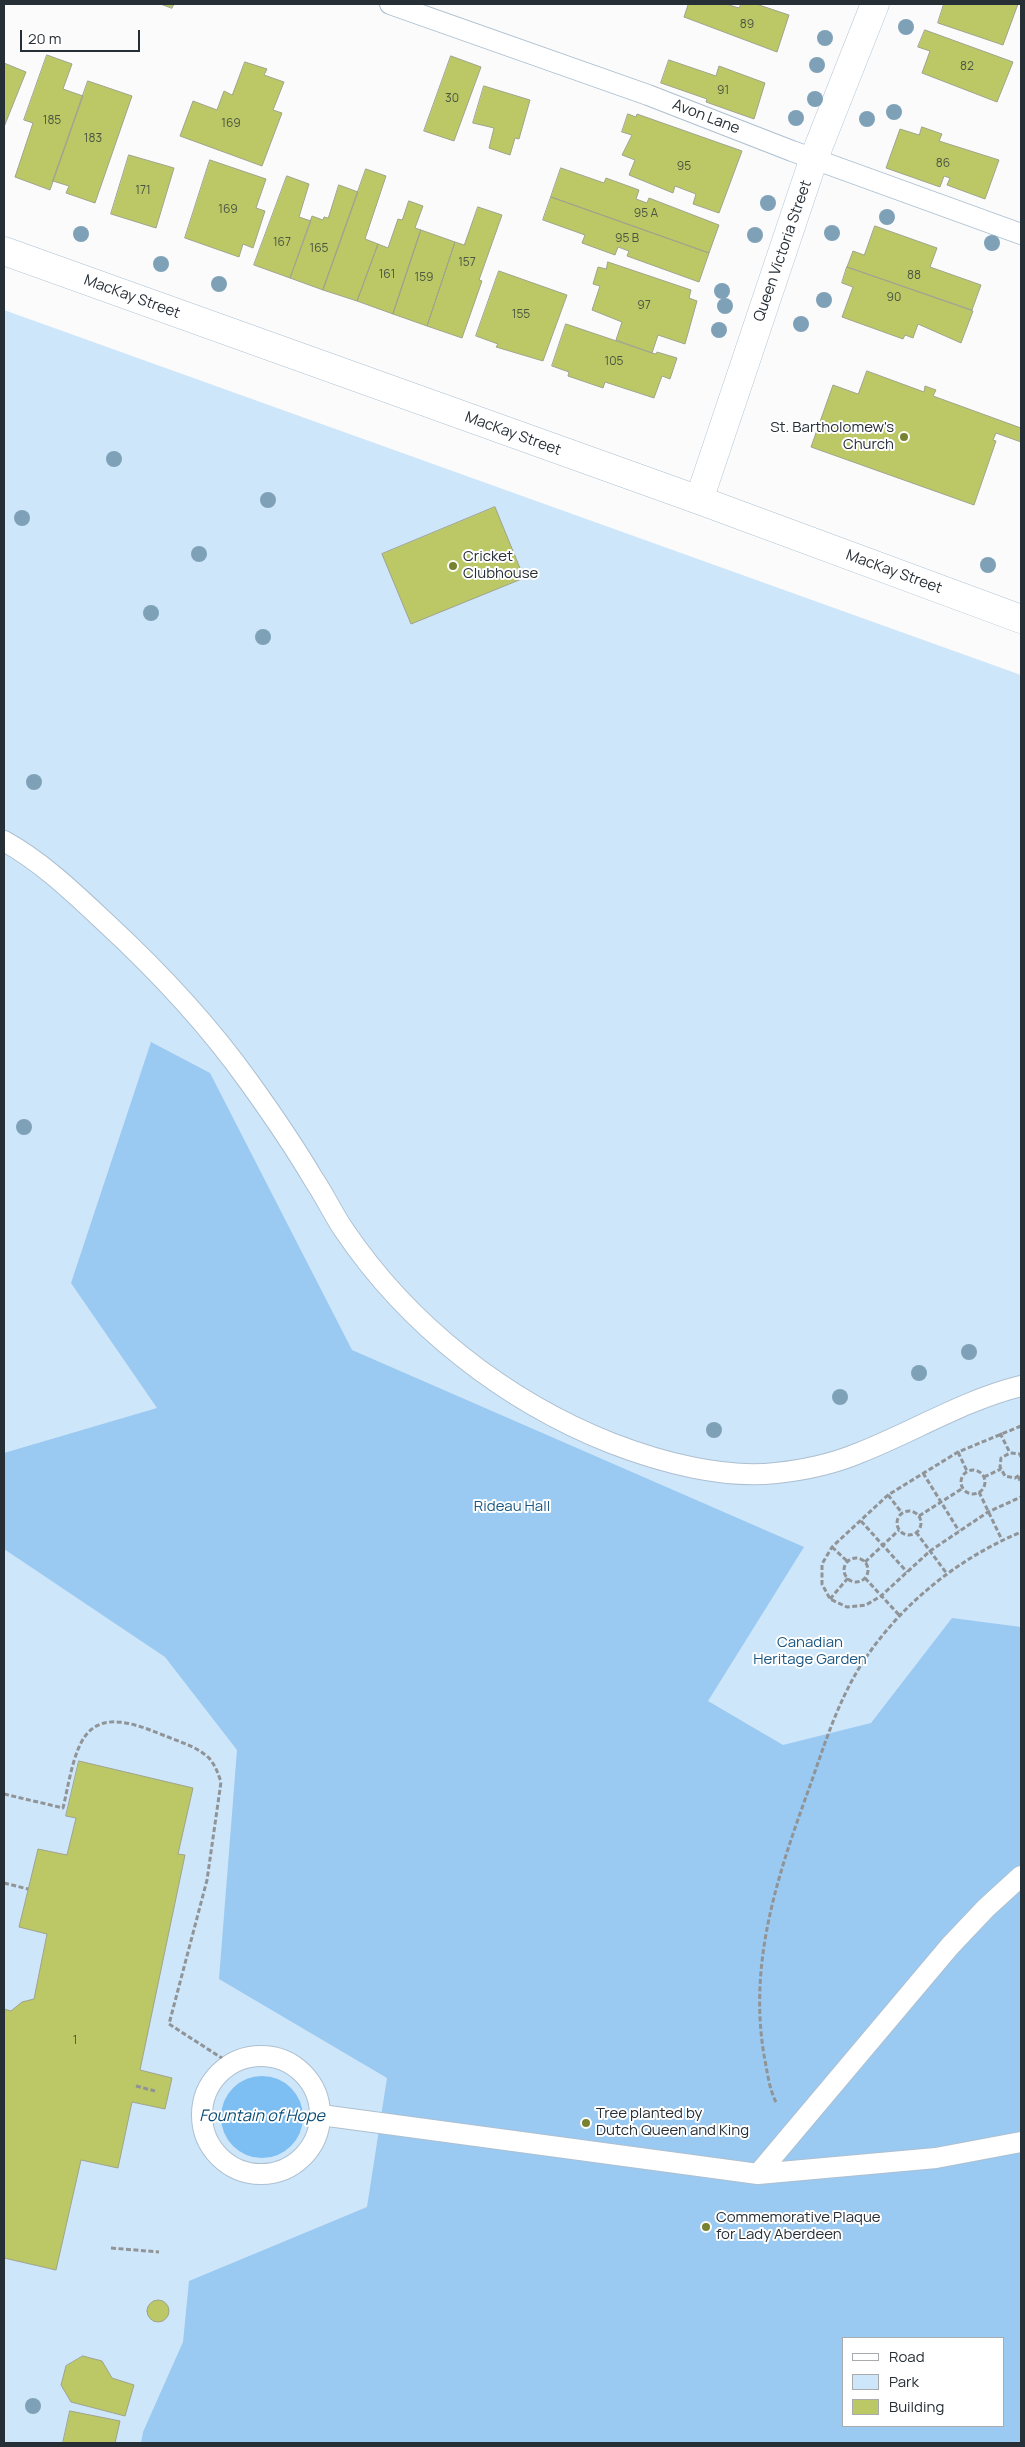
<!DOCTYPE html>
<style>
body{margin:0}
#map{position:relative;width:1025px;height:2447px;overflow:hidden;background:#fbfbfb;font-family:Manrope,sans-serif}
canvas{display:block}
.frame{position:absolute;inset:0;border:5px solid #272f36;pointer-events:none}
.legend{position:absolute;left:842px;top:2337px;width:162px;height:90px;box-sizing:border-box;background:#fff;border:1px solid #a9acaf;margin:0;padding:6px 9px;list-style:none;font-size:15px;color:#272f36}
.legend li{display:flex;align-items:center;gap:10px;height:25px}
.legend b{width:25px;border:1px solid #a9acaf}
.scale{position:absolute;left:20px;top:30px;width:120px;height:22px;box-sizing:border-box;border:2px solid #272f36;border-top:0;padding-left:6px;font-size:15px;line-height:18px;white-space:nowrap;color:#272f36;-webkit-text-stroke:4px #fff;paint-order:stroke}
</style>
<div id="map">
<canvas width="1025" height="2447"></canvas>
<div class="frame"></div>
<ul class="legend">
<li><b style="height:6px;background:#fff"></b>Road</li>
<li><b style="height:14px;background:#cee6fa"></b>Park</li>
<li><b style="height:14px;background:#bbc865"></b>Building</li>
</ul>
<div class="scale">20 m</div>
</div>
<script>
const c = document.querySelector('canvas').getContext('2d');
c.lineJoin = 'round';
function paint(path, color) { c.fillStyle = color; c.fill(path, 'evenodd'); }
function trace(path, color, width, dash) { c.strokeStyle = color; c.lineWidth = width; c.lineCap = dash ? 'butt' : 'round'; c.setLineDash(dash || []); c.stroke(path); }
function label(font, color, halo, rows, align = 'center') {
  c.font = font + ' Manrope,sans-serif'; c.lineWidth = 4; c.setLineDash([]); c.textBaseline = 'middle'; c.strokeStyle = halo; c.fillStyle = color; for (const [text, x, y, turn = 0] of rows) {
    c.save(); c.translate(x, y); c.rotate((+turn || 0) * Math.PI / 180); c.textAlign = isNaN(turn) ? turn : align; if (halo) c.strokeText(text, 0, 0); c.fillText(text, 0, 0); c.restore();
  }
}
const green = new Path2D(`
 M4 310 1021 675V2443H4ZM844 2338H1004V2426H844Z`);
const forest = new Path2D(`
 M151 1042 210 1073 352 1350 804 1547 708 1701 783 1745 871 1723 952 1618 1021 1627V2443H141L143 2432 183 2342 189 2281 367 2207 387 2078 219 1979 237 1750 165 1657 4 1549V1453L157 1408 71 1283ZM844 2338H1004V2426H844Z`);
const water = new Path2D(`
 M221 2117a41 41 0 1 1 82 0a41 41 0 1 1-82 0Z`);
const building = new Path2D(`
 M161 4H174L172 8Z
 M684 4H726L739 8 741 4H756L789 15 777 52 684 17 688 5Z
 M944 4H1018L1003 45 938 23Z
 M925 30 1013 62 997 102 922 73 930 51 918 47Z
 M47 55 72 64 63 89 83 96 50 190 15 177 33 123 24 120Z
 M451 56 481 67 454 141 424 131Z
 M669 60 716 76 719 66 765 83 754 119 706 102 707 99 661 83Z
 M245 62 267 69 264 75 284 82 273 110 282 113 262 166 180 136 193 101 217 110 224 91 232 95Z
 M4 63 26 72 4 127Z
 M88 81 132 96 95 203 66 193 69 186 53 181Z
 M484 86 530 100 519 139 515 138 510 155 489 148 494 128 473 123Z
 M628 114 636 117 637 114 742 151 719 213 693 204 696 194 675 186 673 193 629 175 635 160 622 155 632 135 622 132Z
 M922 127 942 134 939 141 999 160 985 199 947 185 950 178 944 176 940 187 886 168 900 129 919 135Z
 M129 155 174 168 156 228 111 214Z
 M210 160 266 179 256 208 265 211 253 248 243 244 239 257 185 238Z
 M561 168 604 183 606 178 639 190 636 199 647 203 649 198 719 225 709 253 551 197Z
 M366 169 386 176 365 239 378 244 357 301 323 290Z
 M287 176 309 184 299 217 311 221 290 278 254 265Z
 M339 185 358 192 323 290 290 278 312 216 323 220 324 217 328 218Z
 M551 197 709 253 699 282 627 256 629 251 618 247 615 255 582 243 585 235 543 220Z
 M409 201 423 206 415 228 421 230 393 314 357 301 378 244 388 248 398 219 402 220Z
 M478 207 502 215 479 280 482 281 462 338 427 326 455 242 464 245Z
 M875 226 937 248 930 267 981 285 972 310 847 267 853 251 864 255Z
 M421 230 455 242 427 326 393 314Z
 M608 262 691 290 689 298 697 301 685 344 658 335 652 353 616 340 622 322 592 310 600 286 593 284 598 267 606 269Z
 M847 267 973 311 961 343 918 324 913 338 905 335 903 339 842 317 853 287 842 283Z
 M499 271 567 295 543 361 496 347 498 344 476 336Z
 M566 324 652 353 656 354 657 352 677 358 670 379 662 376 654 398 605 382 603 388 568 376 569 372 552 366Z
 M867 371 924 392 925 386 936 390 933 396 1021 428V442L996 433 993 440 996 441 974 505 811 447 833 385 858 394Z
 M495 507 524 578 411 624 382 554Z
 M79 1761 193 1788 178 1854 185 1855 140 2070 172 2078 165 2109 132 2102 118 2168 81 2160 56 2270 4 2258V2009L11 2011 22 2002 34 1999 47 1934 19 1927 38 1849 67 1855 76 1818 66 1816Z
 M147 2311a11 11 0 1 1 22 0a11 11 0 1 1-22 0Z
 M83 2356 102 2361 112 2378 134 2385 125 2416 71 2402 61 2385 66 2366Z
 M70 2411 120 2421 115 2443H63Z`);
const path = new Path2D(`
 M1021 1426 958 1452 888 1495 832 1547 822 1564V1584L830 1599 847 1607 866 1605 881 1596 930 1551 988 1512 1021 1497
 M1000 1433 1010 1453
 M958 1452 967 1471
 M1021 1457 1020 1454 1010 1453 1001 1458 1000 1467 1005 1476 1015 1478 1021 1474
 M961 1482a12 12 0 1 1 24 0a12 12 0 1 1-24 0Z
 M923 1473 959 1531
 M1018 1476 1021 1483
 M984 1477 1001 1469
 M979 1492 1002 1540
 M888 1495 902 1513
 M897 1523a12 12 0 1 1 24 0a12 12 0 1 1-24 0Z
 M919 1516 963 1488
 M861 1521 907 1572
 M916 1532 947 1574
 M832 1547 847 1561
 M844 1570a12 12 0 1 1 24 0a12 12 0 1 1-24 0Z
 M865 1562 899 1530
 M865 1578 899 1615
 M830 1599 848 1578
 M4 1794 63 1808C68 1788 73 1751 86 1735 106 1709 144 1728 168 1737 183 1743 197 1747 209 1758 215 1765 218 1773 221 1782L207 1880 169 2024 231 2064
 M4 1883 28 1889
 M136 2086 155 2091
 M776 2102C769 2089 767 2070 764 2055 748 1960 779 1871 811 1783 827 1737 842 1689 872 1649 910 1597 962 1557 1021 1532
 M111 2248 159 2252`);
const lane = new Path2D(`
 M390 4 648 95 792 151 1021 234
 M4 841C42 862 74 893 105 922 158 971 207 1023 249 1082 272 1114 294 1146 314 1180 325 1196 333 1214 344 1230 408 1325 505 1401 611 1443 660 1462 723 1479 776 1473 804 1470 833 1464 859 1453 913 1432 964 1400 1021 1386
 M202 2115a59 59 0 1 1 118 0a59 59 0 1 1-118 0Z
 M321 2115 758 2174 936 2158 1021 2142
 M758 2174 950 1946 986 1908 1021 1876`);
const street = new Path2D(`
 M4 251 699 500 1021 619
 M699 500 814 158 875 4`);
const trees = [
 [906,27],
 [825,38],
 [817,65],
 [815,99],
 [894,112],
 [796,118],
 [867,119],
 [768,203],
 [887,217],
 [832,233],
 [81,234],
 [755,235],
 [992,243],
 [161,264],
 [219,284],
 [722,291],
 [824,300],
 [725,306],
 [801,324],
 [719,330],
 [114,459],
 [268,500],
 [22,518],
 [199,554],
 [988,565],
 [151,613],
 [263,637],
 [34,782],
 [24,1127],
 [969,1352],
 [919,1373],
 [840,1397],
 [714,1430],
 [33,2406]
];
const markers = [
 [904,437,5,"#78822f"],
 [453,566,5,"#78822f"],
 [586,2123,5,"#78822f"],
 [706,2227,5,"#78822f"]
];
const numberNames = [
 ["89",747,25],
 ["82",967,67],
 ["91",723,91],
 ["30",452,99],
 ["185",52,121],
 ["169",231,124],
 ["183",93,139],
 ["86",943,164],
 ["95",684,167],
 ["171",143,191],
 ["169",228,210],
 ["95 A",646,214],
 ["95 B",627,239],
 ["167",282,243],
 ["165",319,249],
 ["157",467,263],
 ["161",387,275],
 ["88",914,276],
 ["159",424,278],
 ["90",894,298],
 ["97",644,306],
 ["155",521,315],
 ["105",614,362],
 ["1",75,2041]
];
const streetNames = [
 ["Avon Lane",706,117,21],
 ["Queen Victoria Street",783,251,-71],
 ["MacKay Street",132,297,20],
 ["MacKay Street",513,434,20],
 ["MacKay Street",894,572,20]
];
const poiNames = [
 ["St. Bartholomew's",894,428,"right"],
 ["Church",894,445,"right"],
 ["Cricket",463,557],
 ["Clubhouse",463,574],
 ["Tree planted by",596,2114],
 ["Dutch Queen and King",596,2131],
 ["Commemorative Plaque",716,2218],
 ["for Lady Aberdeen",716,2235]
];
const parkNames = [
 ["Rideau Hall",512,1507],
 ["Canadian",810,1643],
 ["Heritage Garden",810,1660]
];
const waterNames = [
 ["Fountain of Hope",262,2117]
];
paint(green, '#cee6fa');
paint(forest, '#9ac9f1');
paint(water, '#7ebff3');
paint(building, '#bbc865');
trace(building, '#a0a48d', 1);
trace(lane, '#adc0d1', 22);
trace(street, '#adc0d1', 29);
trace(path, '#909497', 3, [5, 2.5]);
trace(lane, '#fff', 20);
trace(street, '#fff', 28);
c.fillStyle = '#7fa1b8';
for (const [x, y] of trees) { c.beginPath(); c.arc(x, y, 8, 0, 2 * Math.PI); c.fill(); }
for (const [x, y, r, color] of markers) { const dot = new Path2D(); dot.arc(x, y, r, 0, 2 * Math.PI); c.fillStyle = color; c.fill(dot); trace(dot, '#fff', 2); }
label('12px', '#4c5542', null, numberNames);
label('15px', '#272f36', '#fff', streetNames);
label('15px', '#272f36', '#fff', poiNames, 'left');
label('15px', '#1a5782', '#fff', parkNames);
label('italic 16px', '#0a4c76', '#fff', waterNames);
</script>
